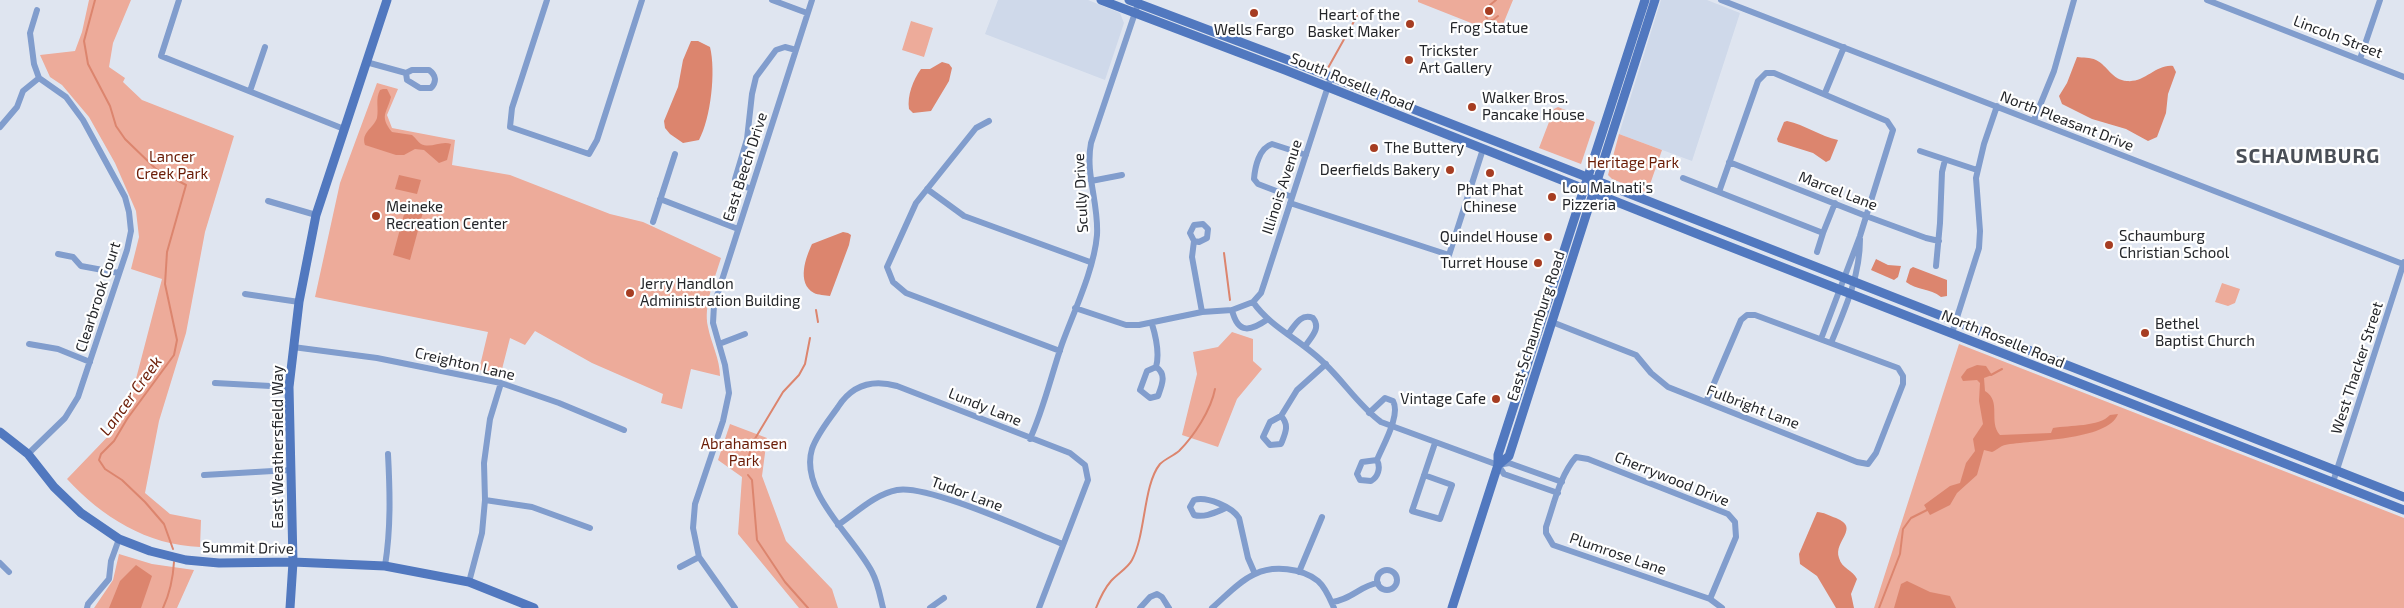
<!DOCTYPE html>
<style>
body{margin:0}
canvas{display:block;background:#dfe5f0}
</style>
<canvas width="2404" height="608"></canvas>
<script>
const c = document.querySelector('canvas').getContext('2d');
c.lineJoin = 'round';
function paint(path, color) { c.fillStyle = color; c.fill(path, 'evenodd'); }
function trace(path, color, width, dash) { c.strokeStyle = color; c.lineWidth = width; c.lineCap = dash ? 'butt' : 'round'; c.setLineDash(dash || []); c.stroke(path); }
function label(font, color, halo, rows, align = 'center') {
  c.font = font + ' "Exo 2",sans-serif'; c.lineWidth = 4.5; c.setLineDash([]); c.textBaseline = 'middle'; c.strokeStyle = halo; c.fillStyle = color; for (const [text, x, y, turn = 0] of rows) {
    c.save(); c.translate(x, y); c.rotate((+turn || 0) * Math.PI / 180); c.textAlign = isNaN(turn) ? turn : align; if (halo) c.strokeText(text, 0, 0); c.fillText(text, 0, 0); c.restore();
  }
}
const built = new Path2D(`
 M998 0H1088L1120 13 1124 23 1105 80 985 34Z
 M1661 0H1707L1740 13 1692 161 1619 134Z`);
const green = new Path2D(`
 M89 0H131L113 43 109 67 125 78 123 82 142 100 234 136 205 232 186 333 159 421 145 493 170 514 201 520 200 547C147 545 102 517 67 479L115 429 131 398 162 279 131 269 139 237 136 211 115 163 89 117 62 85 50 77 40 55 75 51 82 32Z
 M1418 0H1513L1499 34 1418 2Z
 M911 21 933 28 924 57 902 50Z
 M377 83 398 89 387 115 392 128 455 140 452 165 510 175 610 214 643 222 721 258C715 278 703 306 708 327 711 343 720 359 720 376L691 369 682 409 661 403 663 394 592 363 535 331 525 345 510 338 501 373 479 370 488 332 315 297 340 183Z
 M1558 107 1595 122 1581 164 1539 148 1554 109Z
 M1619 134 1662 150 1647 193 1612 179 1608 175Z
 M2222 283 2240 289 2235 303 2228 306 2215 302Z
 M1232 332 1253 339V361L1262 369 1237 399 1218 447 1182 435 1197 374 1193 352 1218 347Z
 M1959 344 2404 518V608H1874Z
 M730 424 767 438 762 476 786 541 832 589 838 608H799L738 534 742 477 718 460Z
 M119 554 152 564 194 570 177 608H94L113 580Z`);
const water = new Path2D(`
 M691 41H698L710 47C716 71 711 118 699 140L683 143 670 134 665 128 664 121 678 87 683 60Z
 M2077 57C2083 58 2090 57 2096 60 2108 66 2112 80 2127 81 2145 83 2156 64 2173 66L2176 72 2168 94 2166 113 2157 137 2148 141 2126 129 2092 119 2062 104 2059 96 2067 83Z
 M942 62 949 64 952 68 949 81 931 111 913 113 909 109C907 96 913 80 921 69H930Z
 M383 89H387L391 97C387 113 379 116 392 132L412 135C416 138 418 142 421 144 431 149 441 140 451 144L447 160 439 163 424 150 415 149 404 155H396L365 145C361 132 373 129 377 118 379 108 375 99 380 90Z
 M1787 121C1805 125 1820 136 1838 140L1830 160 1826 162 1813 153 1778 142 1777 139 1784 122Z
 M399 175 421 180 417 194 395 189Z
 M406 207 423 212 410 260 393 255Z
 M843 232 848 233 851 235 849 245 830 296C825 295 818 295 814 293 796 283 806 257 812 244Z
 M1876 259 1888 265 1901 266 1898 277 1894 280 1871 270Z
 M1913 267 1947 280V296L1941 297C1930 288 1916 290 1906 282L1910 269Z
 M1977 365 1986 366 1992 375 1984 378 1985 391C2002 401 1988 422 2000 435L2051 433 2053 428C2070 425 2099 427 2110 415L2118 414C2108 441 2030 440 2005 445 2000 446 1997 450 1992 452L1984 450 1977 475 1957 493 1950 505 1930 515 1924 505 1950 486 1960 483 1966 463 1975 451 1973 439 1983 424 1979 401 1980 383 1977 380 1963 381 1961 377 1967 369Z
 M1817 512C1823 512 1830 516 1836 518 1861 528 1833 541 1839 558 1842 569 1853 570 1857 579L1851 594 1854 608H1836L1817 576 1800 564 1799 554Z
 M136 565 152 576 141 608H109L120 581Z
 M1907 581 1930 592 1950 596 1956 608H1894L1901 584Z`);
const stream = new Path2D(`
 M95 0 84 41 88 64 110 106 116 126 125 139 156 169 186 185 167 252 165 284 177 340 174 355 127 419 114 441 101 454 99 460 105 469 122 480 145 502 164 524 173 549
 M1490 5 1496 0
 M1493 10 1486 17 1488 20H1493L1498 16
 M1328 68 1357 16
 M1224 253 1230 300
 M816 310 818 322
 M1991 375 2002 369
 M746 466 753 442 783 392 799 375 805 364 810 338
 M748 475 752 480 757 540 785 582 808 608
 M163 608C170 593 173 579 174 562
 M1096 608C1100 598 1104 589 1111 581 1117 574 1128 568 1132 560 1146 534 1143 485 1160 464 1165 459 1173 456 1179 451 1194 436 1211 410 1215 389
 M1879 608 1900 554 1903 529 1911 518 1929 509`);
const street = new Path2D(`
 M179 0 161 56 344 129
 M547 0 512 108 510 127 589 154 597 140 642 0
 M772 0 807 13
 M1721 0 2403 264
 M2207 0 2404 77
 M2360 59 2380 0
 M366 62 406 73 412 70H429C436 75 437 82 431 88H420L407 80 406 73
 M250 91 265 47
 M1825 93 1844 47
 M2034 120 2054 71 2074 0
 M989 121 976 128 916 203 887 267 893 282 906 293 1060 351
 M0 127 17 107 23 91 39 78
 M1920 151 1977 170
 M1729 162 1866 216 1926 238 1939 241
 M1683 178 1823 233 1835 203
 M1091 181 1122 175
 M751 189 737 183 735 179 747 139 752 94 756 77 776 50 785 47 796 50
 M927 189 964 216 1090 262
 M1719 192 1758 81 1766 73H1774L1887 121 1893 130 1860 236 1821 339
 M1292 197 1258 184 1254 179C1255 167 1259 148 1272 144L1306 155
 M660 199 738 229
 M268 201 316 215
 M1290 203 1449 255 1483 149
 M653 222 675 154
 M1194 241 1199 242 1207 238 1208 229 1203 224 1194 225 1190 233 1194 241 1192 257 1202 312
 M1817 252 1823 233
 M58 254 73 257 81 266 119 273
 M1936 266 1940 223 1942 172 1945 160
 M245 294 299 302
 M1253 302 1261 293 1265 281 1331 77
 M1075 308 1126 325H1139L1202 312 1232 310 1253 302C1271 328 1303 341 1325 364 1345 383 1359 406 1381 422L1498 465 1509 463 1562 482
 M1232 310C1238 335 1251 331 1268 319
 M1552 322 1636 355 1651 373 1668 387 1857 462 1868 464 1876 453 1903 384V376L1898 368 1755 315H1747L1741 320 1706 402
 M1152 324C1156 337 1160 353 1156 367
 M1289 333C1295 325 1301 313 1313 318 1321 328 1312 336 1306 345
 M1952 333 1979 248 1980 231 1976 178 1984 144 1997 106
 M1831 343C1845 309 1860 276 1860 239
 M29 344 58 349 90 362
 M719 344 745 334
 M293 347 377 358 501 383 559 403 624 430
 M1156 367C1167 374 1162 385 1158 396L1150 398 1140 390 1147 371Z
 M215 383 289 387
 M1369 413 1385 398 1393 401C1401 415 1383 445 1377 460 1381 468 1378 477 1371 481L1360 480 1357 474 1362 462 1377 460
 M1281 416C1290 425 1285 434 1281 444L1270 445 1263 437 1270 422 1281 416 1297 390 1326 364
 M1030 439C1044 408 1051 376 1062 344 1074 311 1094 270 1097 235 1099 204 1085 174 1091 143L1138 4
 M28 454 65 418 78 397 127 250 131 231 129 212 125 197 83 120 66 97 39 78 34 64 30 33 37 10
 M1498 465 1504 474 1558 493
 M204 475 290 470
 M1424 475 1452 485 1440 519 1412 511 1435 443
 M2333 482 2404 262
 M485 500 532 507 590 528
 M1226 508C1216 512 1205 518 1194 515L1190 507 1194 500C1207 496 1232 507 1239 518L1248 558 1255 574
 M838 525C856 513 875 494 897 490 927 484 1029 531 1063 544
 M0 563 9 572
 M385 566C391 528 390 492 388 454
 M680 567 699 557
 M1377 580a10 10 0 1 1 20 0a10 10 0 1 1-20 0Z
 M1299 572 1322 517
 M469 582 482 533 485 500 484 463 490 419 501 383
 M1710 599 1736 537 1735 522 1728 514 1588 459 1576 457C1560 475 1554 504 1546 527V533L1553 545 1710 599 1722 608
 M1332 602C1351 600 1361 585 1378 583
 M87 608 88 604 109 579 111 561 119 539
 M735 608 699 557 693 528 695 504 723 421 729 393 725 365 713 323 714 305 812 0
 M883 608C880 596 878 583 872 572 854 537 799 492 812 449 817 434 829 420 838 407 852 385 872 379 897 386L1070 453 1085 465 1088 480 1039 608
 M930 608 944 598
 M1140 608 1150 597 1157 594 1162 597 1169 608
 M1212 608C1225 597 1239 581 1255 574 1273 565 1302 568 1318 581 1326 588 1330 599 1334 608`);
const secondary = new Path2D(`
 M1101 0 1285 70 1700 235 2404 510
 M1129 0 1288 60 2404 497
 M0 432 28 454 54 487 81 513 119 539 150 551 186 560 219 563 293 562 385 566 469 582 534 608
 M1498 465 1509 456 1655 0
 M290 608 293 562 289 387 299 302 316 215 387 0
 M1452 608 1498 465V455L1645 0`);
const markers = [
 [1489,11,5,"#a63d22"],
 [1254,13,5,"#a63d22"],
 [1410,24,5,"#a63d22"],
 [1409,60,5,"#a63d22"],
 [1472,107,5,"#a63d22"],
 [1374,148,5,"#a63d22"],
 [1450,170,5,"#a63d22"],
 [1490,173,5,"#a63d22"],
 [1552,197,5,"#a63d22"],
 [376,216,5,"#a63d22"],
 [1548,237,5,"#a63d22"],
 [2109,245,5,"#a63d22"],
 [1538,263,5,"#a63d22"],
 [630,293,5,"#a63d22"],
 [2145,333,5,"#a63d22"],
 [1496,399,5,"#a63d22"]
];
const poiNames = [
 ["Heart of the",1400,15,"right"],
 ["Basket Maker",1400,32,"right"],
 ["Frog Statue",1489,28,"center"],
 ["Wells Fargo",1254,30,"center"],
 ["Trickster",1419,51],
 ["Art Gallery",1419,68],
 ["Walker Bros.",1482,98],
 ["Pancake House",1482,115],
 ["The Buttery",1384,148],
 ["Deerfields Bakery",1440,170,"right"],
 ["Lou Malnati's",1562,188],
 ["Pizzeria",1562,205],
 ["Phat Phat",1490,190,"center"],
 ["Chinese",1490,207,"center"],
 ["Meineke",386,207],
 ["Recreation Center",386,224],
 ["Schaumburg",2119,236],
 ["Christian School",2119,253],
 ["Quindel House",1538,237,"right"],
 ["Turret House",1528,263,"right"],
 ["Jerry Handlon",640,284],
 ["Administration Building",640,301],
 ["Bethel",2155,324],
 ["Baptist Church",2155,341],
 ["Vintage Cafe",1486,399,"right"]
];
const streetNames = [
 ["Lincoln Street",2338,37,21],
 ["South Roselle Road",1352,82,22],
 ["North Pleasant Drive",2067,121,21],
 ["East Beech Drive",745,167,-72],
 ["Illinois Avenue",1282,187,-72],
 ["Marcel Lane",1838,191,21],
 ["Scully Drive",1081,193,-93],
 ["Clearbrook Court",98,297,-72],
 ["East Schaumburg Road",1536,326,-72],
 ["North Roselle Road",2003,339,22],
 ["Creighton Lane",465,364,13],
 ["West Thacker Street",2357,368,-72],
 ["Lundy Lane",985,407,22],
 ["Fulbright Lane",1753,407,21],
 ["East Weathersfield Way",278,447,-90],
 ["Cherrywood Drive",1672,479,22],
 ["Tudor Lane",967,494,20],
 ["Summit Drive",248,548,1],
 ["Plumrose Lane",1618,554,19]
];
const parkNames = [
 ["Lancer",172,157],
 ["Creek Park",172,174],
 ["Heritage Park",1633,163],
 ["Abrahamsen",744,444],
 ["Park",744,461]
];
const waterNames = [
 ["Lancer Creek",131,396,-54]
];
const districtNames = [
 ["SCHAUMBURG",2308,156]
];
paint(built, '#cfd9ea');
paint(green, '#edab9a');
paint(water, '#dc856e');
trace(stream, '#dc856e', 2);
trace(street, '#819dcd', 6);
trace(secondary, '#5178bf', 9);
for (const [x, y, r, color] of markers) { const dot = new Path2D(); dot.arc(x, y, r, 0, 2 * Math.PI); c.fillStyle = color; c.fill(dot); trace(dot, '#fff', 2); }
label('15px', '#24262a', '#fff', poiNames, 'left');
label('15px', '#24262a', '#fff', streetNames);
label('15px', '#6a1c06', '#fff', parkNames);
label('italic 16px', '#6d1f09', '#fff', waterNames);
c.letterSpacing = '1px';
label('bold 20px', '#4a4f57', '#fff', districtNames);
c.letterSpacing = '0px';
</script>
